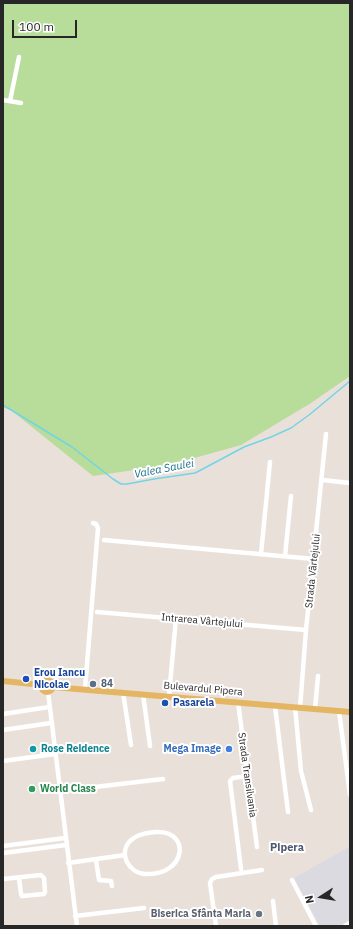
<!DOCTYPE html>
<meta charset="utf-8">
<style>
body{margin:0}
#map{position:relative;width:353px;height:929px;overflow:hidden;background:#e9e0da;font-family:"IBM Plex Sans",sans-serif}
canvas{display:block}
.frame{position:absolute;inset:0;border:4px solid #272727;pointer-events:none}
.north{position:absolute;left:301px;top:877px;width:40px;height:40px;-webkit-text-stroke:3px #fff;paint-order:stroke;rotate:258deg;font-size:11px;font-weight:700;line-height:16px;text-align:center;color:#272727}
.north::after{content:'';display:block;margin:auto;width:14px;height:18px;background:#272727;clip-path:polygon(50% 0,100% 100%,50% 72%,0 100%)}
.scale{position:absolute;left:12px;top:20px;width:65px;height:18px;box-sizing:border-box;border:2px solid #272727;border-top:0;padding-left:5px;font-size:12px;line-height:14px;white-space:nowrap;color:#272727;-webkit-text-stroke:3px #fff;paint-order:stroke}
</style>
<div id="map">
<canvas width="353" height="929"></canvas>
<div class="frame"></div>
<div class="north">N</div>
<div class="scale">100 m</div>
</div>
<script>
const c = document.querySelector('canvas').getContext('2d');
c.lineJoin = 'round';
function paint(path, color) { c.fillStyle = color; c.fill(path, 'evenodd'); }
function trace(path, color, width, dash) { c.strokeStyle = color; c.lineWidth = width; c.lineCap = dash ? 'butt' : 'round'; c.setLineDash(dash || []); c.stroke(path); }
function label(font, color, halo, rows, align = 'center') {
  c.font = font + ' "IBM Plex Sans",sans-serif'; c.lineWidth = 4; c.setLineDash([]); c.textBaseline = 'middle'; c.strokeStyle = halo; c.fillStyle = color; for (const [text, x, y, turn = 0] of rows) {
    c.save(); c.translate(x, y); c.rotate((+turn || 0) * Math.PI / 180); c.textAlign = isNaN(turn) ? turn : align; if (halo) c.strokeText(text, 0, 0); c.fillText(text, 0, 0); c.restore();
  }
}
const industrial = new Path2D(`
 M349 847 350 849V920L340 926H320L294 878Z`);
const green = new Path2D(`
 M3 3H350V376L311 403 241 445 169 465 93 476 12 411 3 407Z`);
const stream = new Path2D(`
 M3 405 72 447 113 479 121 484H127L154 479 195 473 199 471 244 447 271 437 291 428 309 415 350 381`);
const minor = new Path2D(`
 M3 100 21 103
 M10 101 19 57
 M322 480 350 483
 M104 540 314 559
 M261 554 270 462
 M285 556 291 496
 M97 612 306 630
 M85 689 98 528 96 524 93 523
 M48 692 77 926
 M123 692 131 745
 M143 694 150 746
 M169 696 176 618
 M238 702 257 847
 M275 706 288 812
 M295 707 301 771 311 810
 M300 708 306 630 326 434
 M315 709 318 676
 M339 711 350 795
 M3 714 49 707
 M3 730 51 723
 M3 761 55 754
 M60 791 163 779
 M156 832C191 830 187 876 145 874 129 873 118 854 130 841 137 834 147 833 156 832Z
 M3 846 65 838
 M3 853 66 845
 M96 860 99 880 111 881 112 886
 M68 863 125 855
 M241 869 230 781 233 778 247 776
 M3 879 41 875 44 878 45 892 44 894 22 896 21 894 19 878
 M292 880 316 926
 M273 901 276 926
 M75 916 144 908
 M216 926 210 883 212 879 216 877 262 870
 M345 926 350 923`);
const major = new Path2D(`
 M41 686a6 6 0 1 1 12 0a6 6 0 1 1-12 0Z
 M3 681 42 685
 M53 687 350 712`);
const markers = [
 [26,679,4,"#1a4fb4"],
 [93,684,4,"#5c6f8a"],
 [165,703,4,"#1a4fb4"],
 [33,749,4,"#0f9aa8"],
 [229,749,4,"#3f7fe0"],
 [32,789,4,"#2e9e5b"],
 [259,914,4,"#6b7280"]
];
const streetNames = [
 ["Strada Vârtejului",313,571,-84],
 ["Intrarea Vârtejului",202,621,5],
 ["Bulevardul Pipera",203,689,5],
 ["Strada Transilvania",247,775,82]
];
const transitNames = [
 ["Erou Iancu",34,673],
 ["Nicolae",34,685],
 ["Pasarela",173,703]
];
const serviceNames = [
 ["84",101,684]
];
const cultureNames = [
 ["Rose Reidence",41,749]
];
const shopNames = [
 ["Mega Image",221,749]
];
const leisureNames = [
 ["World Class",40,789]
];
const worshipNames = [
 ["Biserica Sfânta Maria",251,914]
];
const waterNames = [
 ["Valea Saulei",164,469,-11]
];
const neighbourhoodNames = [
 ["Pipera",287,848]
];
paint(industrial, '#dbdae1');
paint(green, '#b8dc9a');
trace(stream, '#73d4e4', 1.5);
trace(minor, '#fff', 4.5);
trace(major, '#e4b663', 6);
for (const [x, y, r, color] of markers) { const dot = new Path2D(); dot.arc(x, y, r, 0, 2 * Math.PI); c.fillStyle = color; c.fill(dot); trace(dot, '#fff', 1.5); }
label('10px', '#272727', '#fff', streetNames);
label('bold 10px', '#164399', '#fff', transitNames, 'left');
label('bold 10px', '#4e5e75', '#fff', serviceNames, 'left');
label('bold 10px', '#0d838f', '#fff', cultureNames, 'left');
label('bold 10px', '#366cbe', '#fff', shopNames, 'right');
label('bold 10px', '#27864d', '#fff', leisureNames, 'left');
label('bold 10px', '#5b616d', '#fff', worshipNames, 'right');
label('italic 11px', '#17718b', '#fff', waterNames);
label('bold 11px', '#4c5874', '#fff', neighbourhoodNames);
</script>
